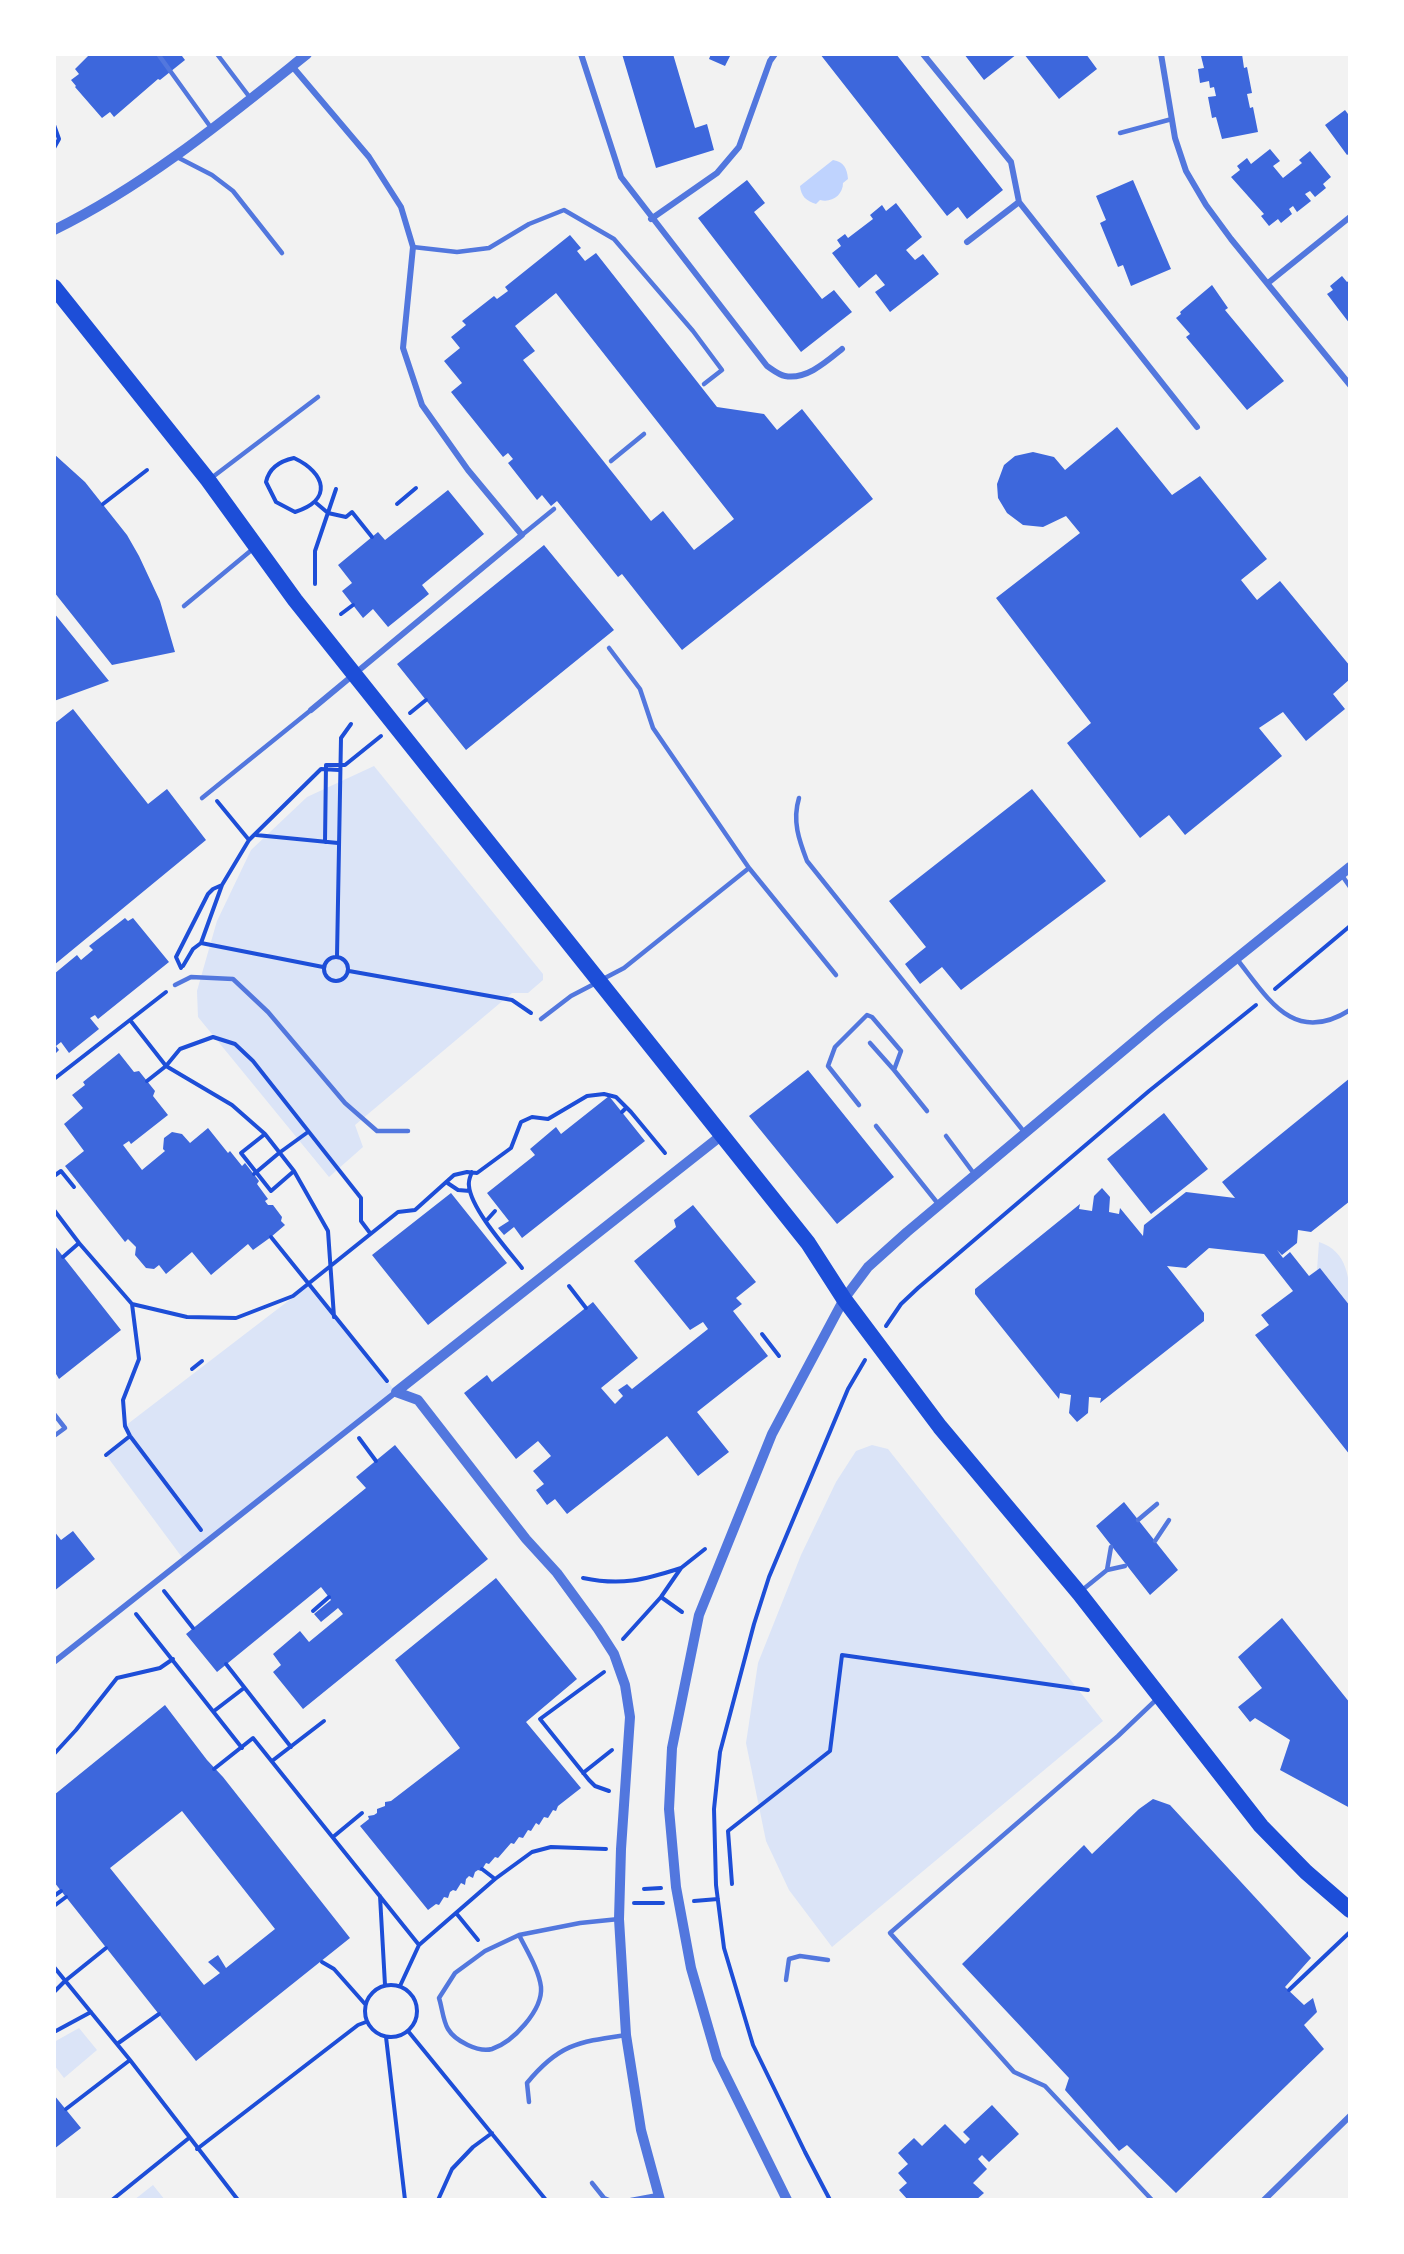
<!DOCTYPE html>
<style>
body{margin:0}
#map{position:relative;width:1404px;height:2254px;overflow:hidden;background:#f2f2f2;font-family:Quicksand,sans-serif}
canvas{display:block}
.frame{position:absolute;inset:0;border:56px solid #fff;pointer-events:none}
</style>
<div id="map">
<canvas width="1404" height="2254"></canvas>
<div class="frame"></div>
</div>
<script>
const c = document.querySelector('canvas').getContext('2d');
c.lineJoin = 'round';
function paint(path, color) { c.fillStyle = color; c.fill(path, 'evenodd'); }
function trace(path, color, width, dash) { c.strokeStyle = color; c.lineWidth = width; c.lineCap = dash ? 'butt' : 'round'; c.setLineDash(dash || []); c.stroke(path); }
const green = new Path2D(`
 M374 766 543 974V980L528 993H512L355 1125 363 1147 329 1177 198 1017 197 991 217 921 251 850 307 797Z
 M1319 1242C1348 1251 1350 1280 1350 1306L1320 1268 1317 1270Z
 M309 1285 396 1392 184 1560 106 1455 130 1436 125 1426Z
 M872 1445 888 1449 1103 1721 832 1947 789 1890 766 1841 746 1743 758 1663 801 1555 836 1482 856 1451Z
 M79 2028 97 2050 64 2078 54 2065V2042Z
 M153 2185 165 2200H134Z`);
const water = new Path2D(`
 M833 160C844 162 847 168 848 179L843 183C843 195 832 203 820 200L816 204C806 201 801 196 800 186Z`);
const building = new Path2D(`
 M90 54H185L182 56 185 60 160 80 158 79 114 117 110 112 102 118 75 87 76 86 71 80 79 74 75 69Z
 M622 54H673L695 128 707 124 714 150 656 168Z
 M711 54H731L725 66 709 59Z
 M820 54H896L1003 190 967 219 958 207 947 216Z
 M964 54H1017L984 80Z
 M1024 54H1086L1097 69 1059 99Z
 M1208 54H1242L1244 68 1247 67 1252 93 1247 94 1250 108 1253 107 1258 132 1222 139 1216 117 1212 118 1208 97 1216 96 1214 87 1210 88 1209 81 1200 83 1198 69 1204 68 1201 56Z
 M1345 110 1348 114 1350 112V153L1347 155 1325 125Z
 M1270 149 1280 161 1273 166 1283 178 1302 163 1299 160 1310 151 1331 177 1323 184 1326 188 1315 197 1310 191 1305 194 1311 201 1297 212 1293 206 1289 209 1292 214 1281 223 1278 219 1269 226 1261 216 1264 214 1231 177 1240 170 1237 166 1247 158 1251 164Z
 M747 180 765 203 754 212 822 299 834 290 852 312 801 352 698 218Z
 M1133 180 1171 269 1131 286 1123 265 1118 267 1100 223 1106 220 1096 196Z
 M896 203 922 237 906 250 915 260 923 254 939 274 890 312 875 292 885 285 876 274 859 288 832 253 841 246 837 240 845 234 848 238 873 219 870 215 882 205 886 211Z
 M570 235 581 248 577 251 585 261 596 253 717 407 764 414 777 430 802 409 873 499 682 650 622 574 618 577 557 501 551 506 542 495 537 500 508 463 513 459 508 453 503 457 451 392 462 383 444 361 460 348 451 337 466 325 462 321 494 296 497 299 508 291 505 287ZM556 293 734 519 694 550 663 511 651 521 523 360 535 351 515 326Z
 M1342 276 1347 282 1350 280V324L1327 294 1333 290 1330 286Z
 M1212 285 1228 308 1225 310 1284 381 1247 410 1186 337 1190 334 1176 318 1181 314 1180 312Z
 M1117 427 1172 495 1200 476 1267 559 1241 580 1257 600 1280 581 1350 666V679L1333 694 1345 709 1306 741 1283 712 1259 728 1282 756 1185 835 1169 815 1140 838 1067 743 1091 723 996 598 1080 533 1066 516 1043 527 1023 525 1007 513 998 498 997 484 1004 465 1015 456 1033 452 1054 457 1065 470Z
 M54 454 85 482 127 535 139 556 160 601 175 652 112 665 54 592 56 588 54 586Z
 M448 490 484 534 422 585 429 594 388 627 373 609 363 618 342 591 352 583 338 565 378 532 385 540Z
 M544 545 614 630 466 750 397 664Z
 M54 613 109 681 54 701Z
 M73 709 148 804 167 789 206 840 54 965V724Z
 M1032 789 1106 881 961 990 942 967 920 984 905 964 926 947 889 901Z
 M125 918 128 921 133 918 169 962 98 1019 95 1015 90 1018 99 1029 69 1053 61 1042 56 1046 59 1050 54 1055V974L77 955 81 960 93 950 89 946Z
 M119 1053 134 1072 139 1071 155 1091 153 1096 168 1115 131 1144 129 1141 123 1145 142 1170 165 1151 163 1149 164 1138 172 1132 182 1134 190 1143 208 1128 228 1153 230 1151 242 1166 245 1163 259 1181 257 1184 268 1199 265 1201 268 1205H273L282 1217 281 1221 285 1225 271 1237 253 1250 248 1244 211 1275 192 1252 166 1274 159 1265 154 1269 146 1268 135 1255 136 1247 128 1239 125 1242 65 1166 84 1151 64 1124 83 1108 72 1095 85 1085 83 1082Z
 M808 1070 894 1177 837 1224 749 1116Z
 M1350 1078V1201L1311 1232 1298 1230 1297 1243 1282 1255 1277 1250 1283 1258 1290 1252 1309 1276 1320 1268 1350 1306V1455L1255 1335 1269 1325 1261 1315 1293 1291 1264 1254 1209 1248 1186 1268 1167 1266 1204 1313V1321L1100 1403 1101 1398 1089 1397 1088 1413 1077 1422 1069 1413 1071 1395 1060 1393 1059 1399 975 1294V1289L1080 1204 1079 1209 1092 1211 1094 1196 1102 1188 1110 1197 1109 1212 1119 1214 1120 1208 1143 1236 1144 1225 1186 1192 1235 1198 1222 1182Z
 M609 1096 645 1141 522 1238 514 1227 504 1235 498 1228 509 1221 487 1193 535 1155 530 1149 556 1127 561 1134Z
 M1164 1113 1208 1169 1151 1214 1107 1159Z
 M451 1193 507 1263 428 1325 372 1255Z
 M693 1205 756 1282 736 1298 742 1304 733 1311 768 1356 697 1412 729 1452 698 1476 667 1436 567 1514 555 1499 547 1505 536 1490 544 1484 533 1471 551 1456 538 1441 516 1459 464 1393 487 1375 492 1382 593 1302 638 1358 601 1388 615 1404 623 1396 618 1390 627 1384 632 1389 708 1329 703 1322 690 1330 634 1261 676 1227 674 1220Z
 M54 1245 121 1330 59 1379 56 1374 54 1375Z
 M395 1445 488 1559 303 1709 273 1672 281 1665 273 1654 300 1631 309 1642 343 1614 338 1608 321 1622 314 1614 331 1600 321 1587 217 1672 186 1634 366 1488 356 1477Z
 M1124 1502 1178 1570 1150 1595 1096 1526Z
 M54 1531 61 1540 73 1531 95 1559 54 1591Z
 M496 1578 577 1679 526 1722 581 1788 558 1806 556 1811 553 1810 548 1818 544 1817 539 1825 536 1823 531 1831 528 1830 523 1838 519 1837 514 1844 511 1843 498 1858 495 1857 489 1864 486 1863 481 1871 478 1870 475 1872 473 1878 469 1876 466 1879 465 1885 461 1883 456 1891 453 1890 450 1892 448 1898 444 1897 439 1905 436 1904 428 1910 360 1826 369 1819 368 1816 374 1815 377 1813V1809L385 1806V1802L391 1801 460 1748 395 1660Z
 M1282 1618 1350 1703V1808L1280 1770 1290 1740 1255 1718 1250 1722 1238 1707 1262 1688 1238 1657Z
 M165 1705 207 1760 223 1777 350 1938 196 2061 54 1882V1795ZM182 1811 275 1929 226 1968 218 1955 208 1962 220 1973 204 1985 110 1868Z
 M1153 1799 1170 1805 1311 1958 1285 1987 1304 2005 1313 1998 1317 2012 1304 2025 1324 2049 1176 2193 1127 2145 1119 2151 1065 2090 1069 2078 962 1964 1084 1845 1092 1854 1139 1809Z
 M54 2095 81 2128 54 2149Z
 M992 2105 1019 2134 989 2162 982 2155 978 2159 987 2169 973 2183 984 2193 976 2200H908L899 2190 907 2183 898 2173 908 2164 898 2153 914 2138 922 2146 945 2124 965 2144 970 2139 963 2132Z`);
const path = new Path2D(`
 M54 125 59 139 54 148
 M294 458C326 473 333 500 295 512L276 502 266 482C269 468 280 461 294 458Z
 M315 502 328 513 346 517 352 512 372 537
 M103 504 147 470
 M397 504 416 488
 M315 584V551L336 489
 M341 614 353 605
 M410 713 426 700
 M217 801 249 840
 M256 835 338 843
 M325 842 326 765H345L381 736
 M201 943 323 967
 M337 956 341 738 351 724
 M324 969a12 12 0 1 1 24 0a12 12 0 1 1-24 0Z
 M183 966 193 949 201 943 222 885 249 840 321 769 339 770
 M181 968 176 957 208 894 213 889 222 885
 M349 971 512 1000 531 1013
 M1275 989 1350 926
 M130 1020 166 1066 232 1105 265 1134 294 1171 328 1231 334 1317
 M54 1079 166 992
 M147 1081 166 1066 180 1049 213 1037 235 1044 253 1061 361 1198V1221L370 1233
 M622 1112 626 1108
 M265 1134 241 1153 271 1191 294 1171
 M472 1172C470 1177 468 1181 469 1186 471 1209 507 1249 522 1268
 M254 1174 279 1153 308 1132
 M54 1176 61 1171 74 1187
 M446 1182 458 1190 470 1191
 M54 1210 79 1243
 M486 1221 495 1211
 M271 1237 387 1381
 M63 1257 79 1243 132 1304 187 1317 236 1318 293 1296 398 1212 415 1210 454 1175 467 1172 477 1173 511 1148 521 1122 532 1117 548 1119 587 1096 604 1094 616 1097 631 1112 665 1153
 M569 1286 586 1308
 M132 1304 139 1359 123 1400 125 1426 130 1436 201 1530
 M886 1326 901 1304 918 1288 1149 1091 1256 1005
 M762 1334 779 1356
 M192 1369 202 1361
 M359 1438 376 1461
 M106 1455 130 1436
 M583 1578C621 1586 644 1580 681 1568
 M164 1591 193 1628
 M661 1597 682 1612
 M313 1611 329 1597
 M136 1614 242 1748
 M623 1639 661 1597 681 1568 705 1549
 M226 1664 291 1747
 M604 1672 540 1719 589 1780 595 1786 609 1791
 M214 1711 244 1688
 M54 1754 76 1730 117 1678 160 1668 173 1659
 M272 1761 324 1721
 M214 1769 253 1738 419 1945
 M583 1773 612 1750
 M333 1837 362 1813
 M482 1869 495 1879
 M732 1884 728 1831 830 1751 842 1655 1088 1690
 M644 1889 661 1888
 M54 1896 61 1891
 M380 1896 385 1985
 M694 1901 718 1899
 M634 1903H663
 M54 1906 66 1897
 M456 1913 478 1940
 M322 1962 334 1969 365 2004
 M54 1967 130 2060 238 2200
 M365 2011a26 26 0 1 1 52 0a26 26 0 1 1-52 0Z
 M400 1986 419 1945 495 1879 532 1852 551 1847 606 1849
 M1289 1990 1350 1932
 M54 1992 65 1981 106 1948
 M408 2031 546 2200
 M54 2032 91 2012
 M386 2037 405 2200
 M117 2044 159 2014
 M66 2109 130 2060
 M197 2149 358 2025 366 2022
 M112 2200 189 2138
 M438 2200 452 2169 473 2147 492 2133
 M830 2200 805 2152 753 2045 724 1948 716 1885 714 1809 720 1752 754 1624 769 1577 848 1389 865 1360`);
const service = new Path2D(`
 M158 54 212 129
 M217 54 251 99
 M1120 133 1172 119
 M177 157 212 175 233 191 282 253
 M413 247 457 252 489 248 529 224 564 210 614 239 693 331 722 370 704 384
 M611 461 644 434
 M210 479 318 397
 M522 535 554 509
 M184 606 254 548
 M609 648 640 689 653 728 749 868 836 975
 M202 798 311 710
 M799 798C792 821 799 840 807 861L1025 1133
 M1341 874 1350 887
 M1236 958C1268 998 1293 1046 1350 1010
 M603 979 624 968 749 868
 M175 985 191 977 233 979 268 1012 345 1103 377 1131H408
 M541 1019 571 996 596 983
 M870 1043 894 1070
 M859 1105 828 1066 835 1047 867 1015 872 1017 901 1051 894 1070 927 1111
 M876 1126 939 1205
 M946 1136 975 1175
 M54 1414 65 1428 54 1436
 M1138 1520 1157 1504
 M1155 1541 1169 1520
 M1107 1570 1111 1547
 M1081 1591 1107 1570 1125 1566
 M519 1935C527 1951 539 1970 541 1987 543 2010 513 2042 492 2049 479 2053 455 2041 448 2029 443 2021 442 2007 439 1998L455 1973 485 1951 519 1935 580 1923 619 1919
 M786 1980 789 1959 800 1956 828 1960
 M529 2102 527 2083C559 2044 578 2042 626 2035
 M592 2183 604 2198 609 2200
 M631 2200 658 2195
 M1152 2200 1045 2086 1014 2072 890 1933 1118 1736 1158 1698`);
const minor = new Path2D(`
 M581 54 621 177 767 366C773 370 779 375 785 376 806 380 826 362 842 349
 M923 54 1011 162 1019 202 1197 427
 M1161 54 1175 138 1186 171 1206 205 1231 239 1350 385
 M292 66 369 157 401 207 413 247 403 348 422 405 468 470 522 535 311 710
 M651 219 717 173 739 147 770 61 775 54
 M967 242 1019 202
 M1268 283 1350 217
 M54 1662 396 1392
 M1264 2200 1350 2116`);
const tertiary = new Path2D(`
 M54 230C146 185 227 118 307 54
 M396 1392 418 1400 526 1539 557 1573 598 1629 614 1654 625 1685 630 1717 621 1849 619 1919 626 2035 641 2130 660 2200
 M396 1392 722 1135
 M787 2200 717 2058 691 1968 676 1887 669 1809 672 1748 699 1615 772 1434 844 1299 868 1267 907 1232 1161 1019 1350 867`);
const trunk = new Path2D(`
 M54 287 208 480 295 600 808 1243 844 1299 940 1427 1079 1593 1261 1826 1306 1872 1350 1910`);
paint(green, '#dbe4f7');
paint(water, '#bfd3fe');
paint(building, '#3d67dc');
trace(path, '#1d4ed8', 4);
trace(service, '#5277de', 4.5);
trace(minor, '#5277de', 6);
trace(tertiary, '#5277de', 10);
trace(trunk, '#1d4ed8', 16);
</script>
